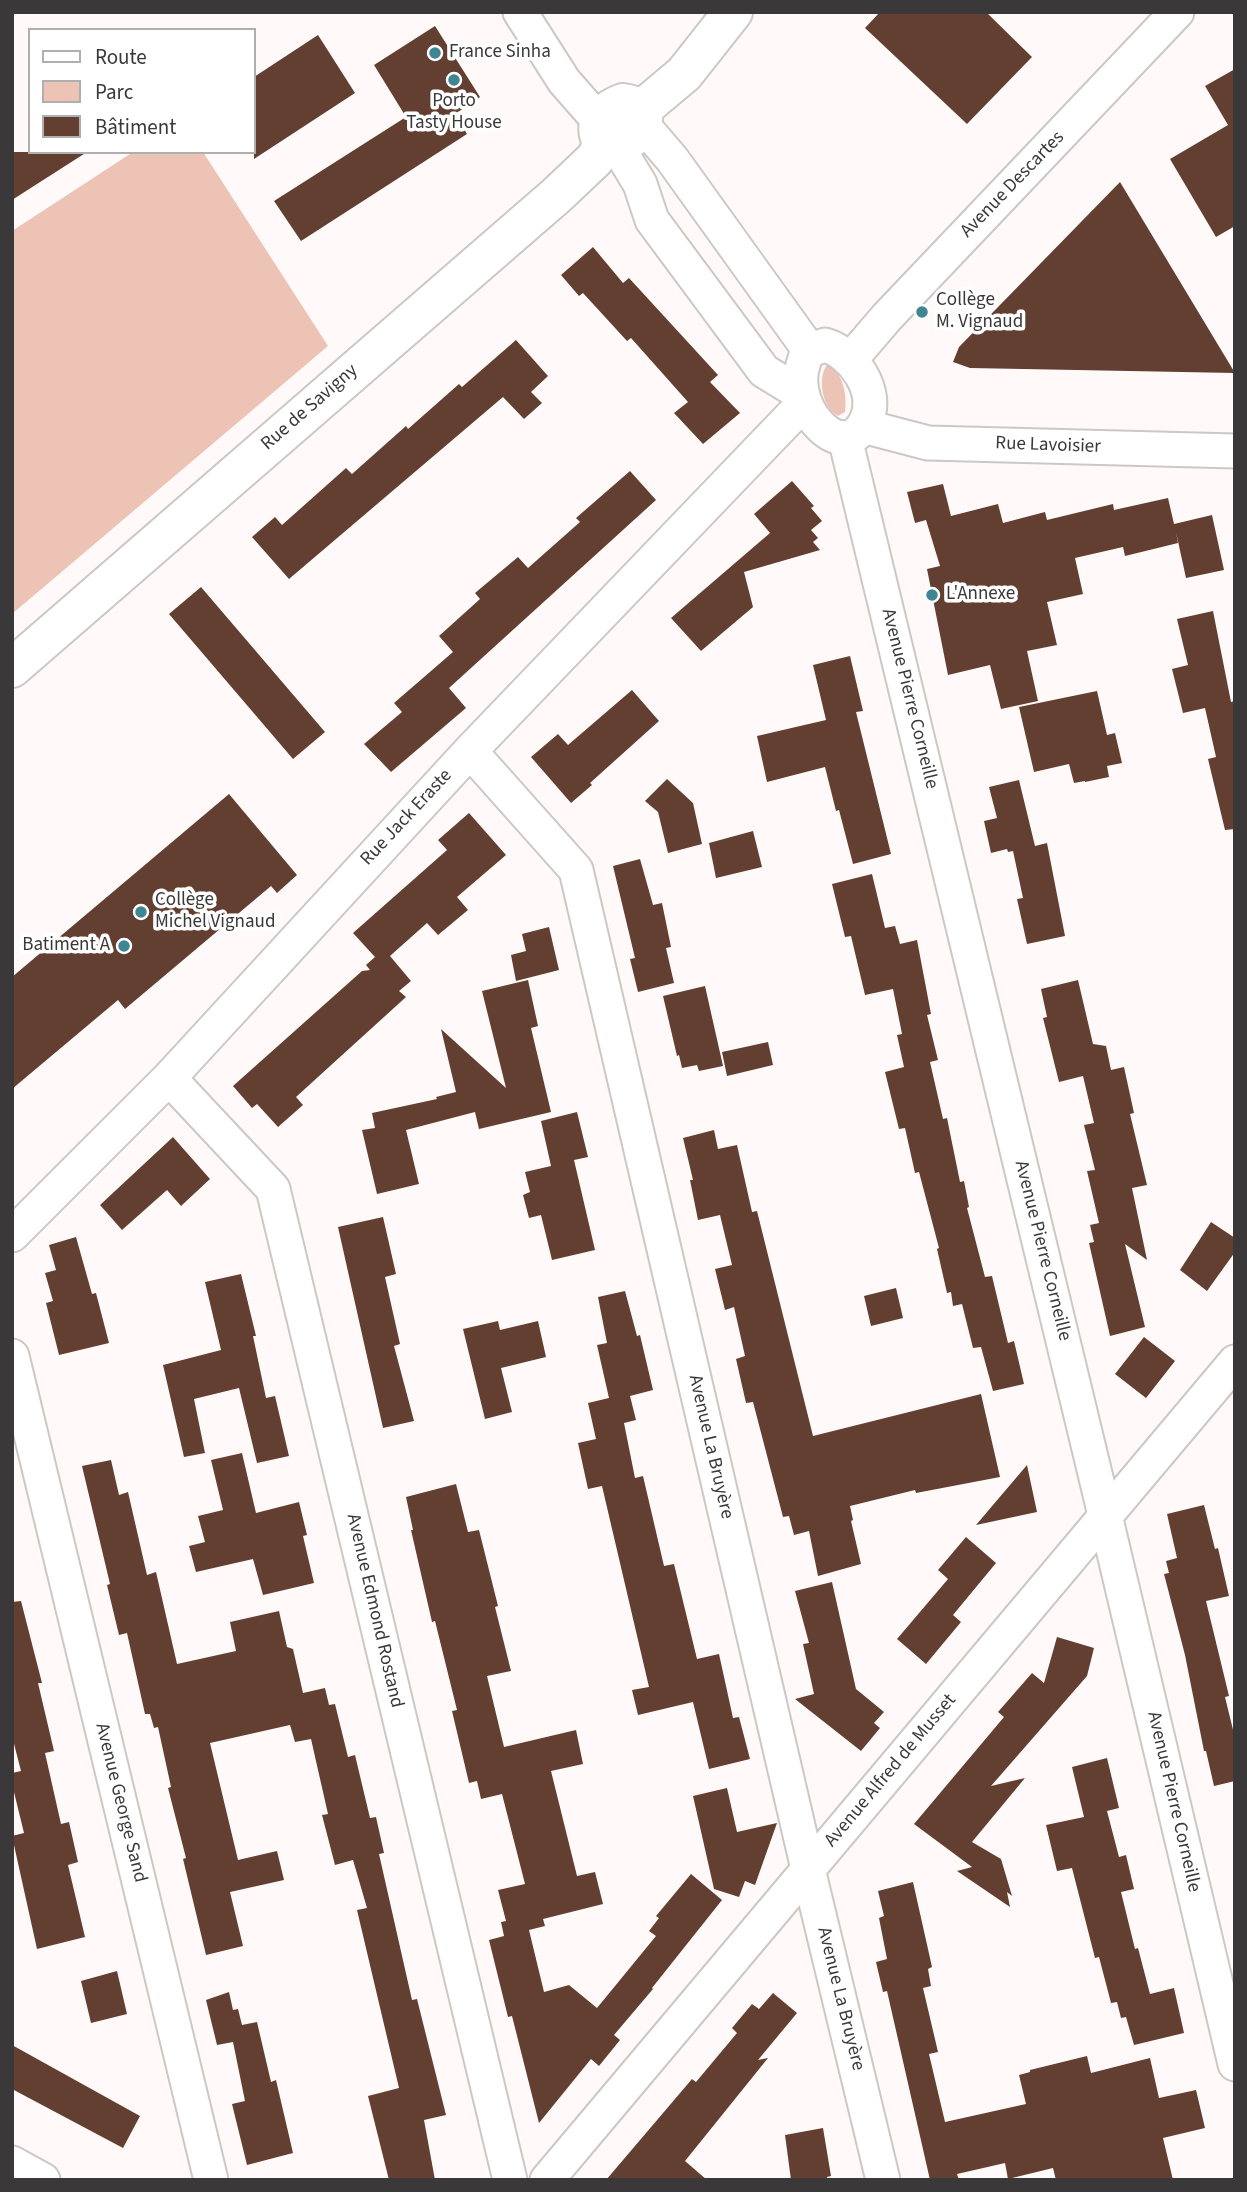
<!DOCTYPE html>
<meta charset="utf-8">
<style>
body{margin:0}
#map{position:relative;width:1247px;height:2192px;overflow:hidden;background:#fffaf9;font-family:"Source Sans 3",sans-serif}
canvas{display:block}
.frame{position:absolute;inset:0;border:14px solid #3a3838;pointer-events:none}
.legend{position:absolute;left:28px;top:28px;width:228px;height:126px;box-sizing:border-box;background:#fff;border:2px solid #b0afaf;margin:0;padding:9px 12px;list-style:none;font-size:21px;color:#3a3838}
.legend li{display:flex;align-items:center;gap:14px;height:35px}
.legend b{width:35px;border:2px solid #b0afaf}
</style>
<div id="map">
<canvas width="1247" height="2192"></canvas>
<div class="frame"></div>
<ul class="legend">
<li><b style="height:9px;background:#fff"></b>Route</li>
<li><b style="height:19px;background:#ecc3b5"></b>Parc</li>
<li><b style="height:19px;background:#633f31"></b>Bâtiment</li>
</ul>
</div>
<script>
const c = document.querySelector('canvas').getContext('2d');
c.lineJoin = 'round';
function paint(path, color) { c.fillStyle = color; c.fill(path, 'evenodd'); }
function trace(path, color, width, dash) { c.strokeStyle = color; c.lineWidth = width; c.lineCap = dash ? 'butt' : 'round'; c.setLineDash(dash || []); c.stroke(path); }
function label(font, color, halo, rows, align = 'center') {
  c.font = font + ' "Source Sans 3",sans-serif'; c.lineWidth = 7; c.setLineDash([]); c.textBaseline = 'middle'; c.strokeStyle = halo; c.fillStyle = color; for (const [text, x, y, turn = 0] of rows) {
    c.save(); c.translate(x, y); c.rotate((+turn || 0) * Math.PI / 180); c.textAlign = isNaN(turn) ? turn : align; if (halo) c.strokeText(text, 0, 0); c.fillText(text, 0, 0); c.restore();
  }
}
const green = new Path2D(`
 M133 152H203L328 346 12 614V231Z
 M827 365C844 373 847 395 845 412L838 416C822 408 817 378 827 365Z`);
const building = new Path2D(`
 M880 12H986L1032 57 967 124 865 28Z
 M435 26 480 97 455 114 467 134 301 241 274 201 406 117 374 65Z
 M318 35 355 93 254 159V77Z
 M1235 69V226L1216 237 1170 159 1228 125 1205 86Z
 M12 152H87L12 200Z
 M1120 182 1235 373 970 368 953 362 959 347Z
 M593 247 623 283 629 278 718 375 710 382 740 413 703 444 674 413 688 402 631 338 627 341 583 293 579 296 561 275Z
 M516 340 548 376 531 392 542 403 524 419 503 397 289 579 252 537 275 517 282 525 346 468 352 474 406 426 408 429 459 384 462 387Z
 M630 471 656 500 449 688 466 708 391 772 364 744 402 712 394 703 453 652 439 636 480 599 475 593 518 557 528 568 580 522 576 518Z
 M792 481 814 506 811 508 822 521 811 530 818 538 813 542 820 550 744 572 753 607 701 651 671 618 770 533 754 514Z
 M943 484 951 516 998 504 1003 523 1045 512 1047 520 1113 504 1114 510 1168 498 1174 524 1212 515 1224 570 1186 578 1176 532 1178 543 1125 556 1123 547 1075 558 1083 594 1047 602 1057 645 1027 651 1038 701 1001 709 990 665 948 675 927 569 940 566 926 520 915 523 907 492Z
 M201 587 325 732 293 759 169 614Z
 M1213 611 1231 702 1235 701V829L1225 830 1208 759 1216 757 1205 708 1183 713 1172 669 1188 665 1177 619Z
 M850 656 863 711 856 712 891 854 853 864 839 810 836 811 825 767 767 782 757 736 826 720 813 665Z
 M632 690 659 721 590 783 592 785 571 803 531 757 558 734 568 745Z
 M1097 691 1107 735 1115 733 1122 763 1107 766 1109 777 1085 782V781L1074 783 1069 764 1034 772 1019 707Z
 M667 779 693 803 702 844 668 853 658 812 645 801Z
 M1019 780 1035 846 1047 843 1065 936 1027 944 1017 899 1023 898 1013 851 1008 852 1007 849 991 853 984 821 997 818 989 787Z
 M229 794 297 875 277 893 271 886 125 1009 118 1000 12 1089V977Z
 M469 813 506 855 457 897 468 910 438 935 427 923 390 956 411 981 399 991 406 997 296 1097 303 1105 278 1127 257 1104 252 1108 233 1086 362 971 370 970 366 965 375 957 353 933 447 850 438 840Z
 M753 831 762 867 716 878 709 843Z
 M640 859 653 905 662 903 671 947 666 948 674 983 638 992 630 959 635 958 613 866Z
 M872 874 885 928 895 926 900 944 917 940 931 1014 927 1015 938 1060 930 1062 943 1119 947 1118 960 1182 964 1181 969 1207 967 1208 985 1277 992 1276 1008 1343 1014 1341 1024 1384 993 1391 981 1347 973 1348 962 1304 953 1306 951 1292 947 1293 937 1249 939 1248 919 1172 915 1173 905 1128 899 1129 885 1072 904 1067 897 1035 902 1034 893 989 865 995 851 936 845 937 832 884Z
 M549 927 559 970 516 981 511 955 526 951 522 934Z
 M528 980 538 1026 531 1028 551 1112 479 1129 475 1112 406 1130 419 1184 377 1194 362 1130 375 1128 372 1113 437 1099 436 1097 456 1092 441 1029 506 1088 482 991Z
 M1078 980 1093 1044 1106 1046 1111 1070 1124 1067 1134 1113 1130 1114 1147 1185 1132 1188 1147 1260 1125 1244 1145 1327 1110 1336 1089 1243 1094 1242 1090 1225 1099 1223 1087 1171 1095 1170 1084 1125 1094 1123 1083 1076 1059 1082 1043 1018 1047 1017 1041 989Z
 M705 986 723 1066 699 1071 697 1065 682 1068 679 1055 677 1056 663 996Z
 M768 1042 773 1065 727 1076 722 1052Z
 M577 1112 588 1157 574 1160 595 1250 552 1260 541 1215 529 1218 523 1195 530 1192 525 1172 551 1166 541 1121Z
 M714 1130 718 1149 737 1145 752 1212 757 1211 813 1436 981 1394 1000 1477 916 1493 915 1490 850 1506 853 1520 851 1521 861 1564 818 1576 809 1531 794 1535 789 1516 783 1517 753 1402 746 1403 736 1359 745 1356 734 1307 725 1310 715 1269 732 1265 720 1215 698 1220 690 1180H693L683 1138Z
 M173 1137 210 1179 181 1206 167 1190 122 1230 100 1205Z
 M383 1217 396 1274 385 1277 400 1344 394 1346 414 1421 383 1428 338 1227Z
 M1211 1222 1235 1238V1252L1207 1291 1180 1270Z
 M76 1237 92 1294 96 1293 109 1343 59 1355 46 1303 53 1301 45 1273 56 1270 49 1245Z
 M241 1274 256 1336H253L266 1398 275 1396 289 1456 257 1463 239 1388 194 1399 205 1453 184 1457 163 1365 221 1350 205 1282Z
 M896 1288 903 1318 871 1326 864 1296Z
 M625 1291 637 1336 640 1335 653 1390 630 1396 636 1420 624 1423 635 1478 643 1476 664 1566 674 1564 697 1659 719 1654 733 1718 739 1717 750 1759 709 1769 693 1702 638 1715 632 1690 649 1687 602 1486 588 1489 578 1443 596 1439 588 1403 609 1398 597 1345 607 1343 598 1297Z
 M498 1321 500 1330 538 1321 546 1357 501 1368 512 1412 485 1419 463 1329Z
 M1144 1337 1175 1361 1146 1398 1115 1374Z
 M242 1453 256 1513 299 1502 307 1535 303 1536 314 1583 263 1595 253 1559 196 1572 189 1546 205 1542 198 1516 223 1510 211 1460Z
 M111 1460 119 1495 128 1492 147 1575 156 1572 177 1664 236 1651 230 1622 279 1611 287 1647 293 1649 303 1693 325 1688 329 1705 335 1704 348 1757 355 1755 370 1818 376 1817 384 1853 379 1854 412 2000 417 1999 446 2115 424 2120 435 2180H389L368 2096 399 2088 357 1910 367 1908 353 1860 335 1865 322 1815 328 1814 311 1739 295 1742 290 1725 210 1743 238 1860 277 1851 284 1880 230 1892 243 1946 206 1955 183 1859 186 1858 168 1788 171 1787 158 1727 154 1728 150 1714H145L127 1633 119 1635 107 1585 110 1584 82 1466Z
 M1027 1465 1037 1512 976 1525Z
 M456 1484 468 1532 479 1530 498 1606 495 1607 511 1671 487 1676 504 1747 576 1730 583 1764 551 1771 577 1876 595 1872 603 1904 543 1919 545 1926 529 1930 544 1992 569 1985 597 2008 656 1936 649 1931 659 1918 656 1916 691 1874 722 1900 652 1988 653 1989 614 2035 620 2040 599 2066 591 2059 539 2123 512 2016 508 2017 489 1940 504 1936 501 1922 506 1921 498 1890 525 1884 502 1794 481 1799 477 1781 469 1783 452 1711 457 1710 435 1621 432 1622 411 1530H413L406 1497Z
 M1204 1505 1215 1549 1218 1548 1229 1596 1206 1601 1229 1696 1225 1697 1235 1738V1781L1214 1786 1206 1751H1204L1185 1655 1164 1574 1169 1573 1166 1561 1177 1558 1167 1514Z
 M966 1537 996 1563 953 1615 961 1622 926 1664 897 1639 948 1579 938 1570Z
 M832 1582 856 1689 884 1712 874 1723 880 1728 861 1751 795 1699 814 1694 803 1644 809 1643 795 1591Z
 M21 1601 42 1683H38L54 1751 45 1753 61 1824 69 1822 78 1862 68 1865 85 1937 37 1949 12 1836 24 1833 12 1784V1773L21 1771 12 1736V1602Z
 M1057 1637 1094 1648 1087 1676 991 1786 1025 1778 972 1842 1001 1859 1012 1896 1007 1892 1010 1907 957 1871 972 1867 914 1824 1004 1717 998 1712 1032 1673 1044 1683Z
 M1107 1758 1119 1808 1107 1811 1119 1857 1126 1855 1134 1889 1121 1892 1135 1949 1138 1948 1150 1994 1174 1988 1184 2033 1134 2045 1126 2017 1121 2018 1117 2002 1111 2003 1099 1957 1095 1958 1072 1868 1057 1871 1046 1825 1084 1817 1072 1767Z
 M727 1788 737 1832 777 1823 755 1885 745 1881 739 1897 714 1889 693 1796Z
 M913 1882 932 1967 928 1969 931 1986 923 1988 938 2052 929 2054 945 2122 1026 2104 1019 2075 1030 2072V2070L1034 2069 1087 2056 1091 2073 1150 2058 1159 2098 1196 2090 1205 2128 1163 2138 1173 2180H1056L1053 2168 1008 2179 1005 2163 957 2174 959 2180H930L887 1991 883 1992 876 1962 887 1959 879 1918 884 1916 878 1891Z
 M117 1971 127 2014 91 2023 81 1981Z
 M229 1992 233 2010 238 2009 242 2025 257 2022 271 2082 276 2080 293 2153 247 2165 232 2104 245 2101 233 2042 217 2045 206 2000Z
 M773 1993 797 2013 758 2060 768 2058 685 2161 707 2180H606L692 2079 696 2082 737 2033 732 2028 752 2004 759 2009Z
 M12 2045 140 2116 123 2148 12 2089Z
 M823 2128 831 2176 827 2177V2180H791L785 2135Z`);
const minor = new Path2D(`
 M520 12 564 81 599 121
 M642 124 672 159 810 351
 M617 146 640 184 652 220 764 371 800 393
 M825 345C853 353 880 391 866 421 844 467 789 409 803 365 804 361 806 354 810 351 813 348 821 347 825 345Z
 M851 359 887 317 1177 12
 M863 426 928 443 1235 451
 M845 438 1105 1515 1235 2064
 M470 751 576 870 808 1869 883 2180
 M169 1078 273 1189 510 2180
 M12 1235 169 1078 470 751 804 403
 M12 1356 211 2180
 M12 2163 43 2180
 M547 2180 1235 1362`);
const tertiary = new Path2D(`
 M623 103C666 109 630 152 604 145 591 125 602 111 623 103Z
 M641 110 684 74 733 12
 M12 668 557 195 594 160 604 145`);
const markers = [
 [435,53,7,"#408692"],
 [454,80,7,"#408692"],
 [922,312,7,"#408692"],
 [932,595,7,"#408692"],
 [141,912,7,"#408692"],
 [124,946,7,"#408692"]
];
const poiNames = [
 ["France Sinha",449,53],
 ["Porto",454,102,"center"],
 ["Tasty House",454,124,"center"],
 ["Collège",936,301],
 ["M. Vignaud",936,323],
 ["L'Annexe",946,595],
 ["Collège",155,901],
 ["Michel Vignaud",155,923],
 ["Batiment A",110,946,"right"]
];
const streetNames = [
 ["Avenue Descartes",1013,185,-46],
 ["Rue de Savigny",310,408,-41],
 ["Rue Lavoisier",1048,446,2],
 ["Avenue Pierre Corneille",909,699,76],
 ["Rue Jack Eraste",407,818,-47],
 ["Avenue Pierre Corneille",1042,1251,76],
 ["Avenue La Bruyère",710,1447,77],
 ["Avenue Edmond Rostand",374,1611,77],
 ["Avenue Alfred de Musset",891,1771,-50],
 ["Avenue Pierre Corneille",1173,1802,77],
 ["Avenue George Sand",120,1803,76],
 ["Avenue La Bruyère",840,1999,76]
];
paint(green, '#ecc3b5');
paint(building, '#633f31');
trace(minor, '#ccc8c6', 37);
trace(tertiary, '#ccc8c6', 42);
trace(minor, '#fff', 33);
trace(tertiary, '#fff', 38);
for (const [x, y, r, color] of markers) { const dot = new Path2D(); dot.arc(x, y, r, 0, 2 * Math.PI); c.fillStyle = color; c.fill(dot); trace(dot, '#fff', 2.5); }
label('19px', '#3a3838', '#fff', poiNames, 'left');
label('19px', '#3a3838', '#fff', streetNames);
</script>
